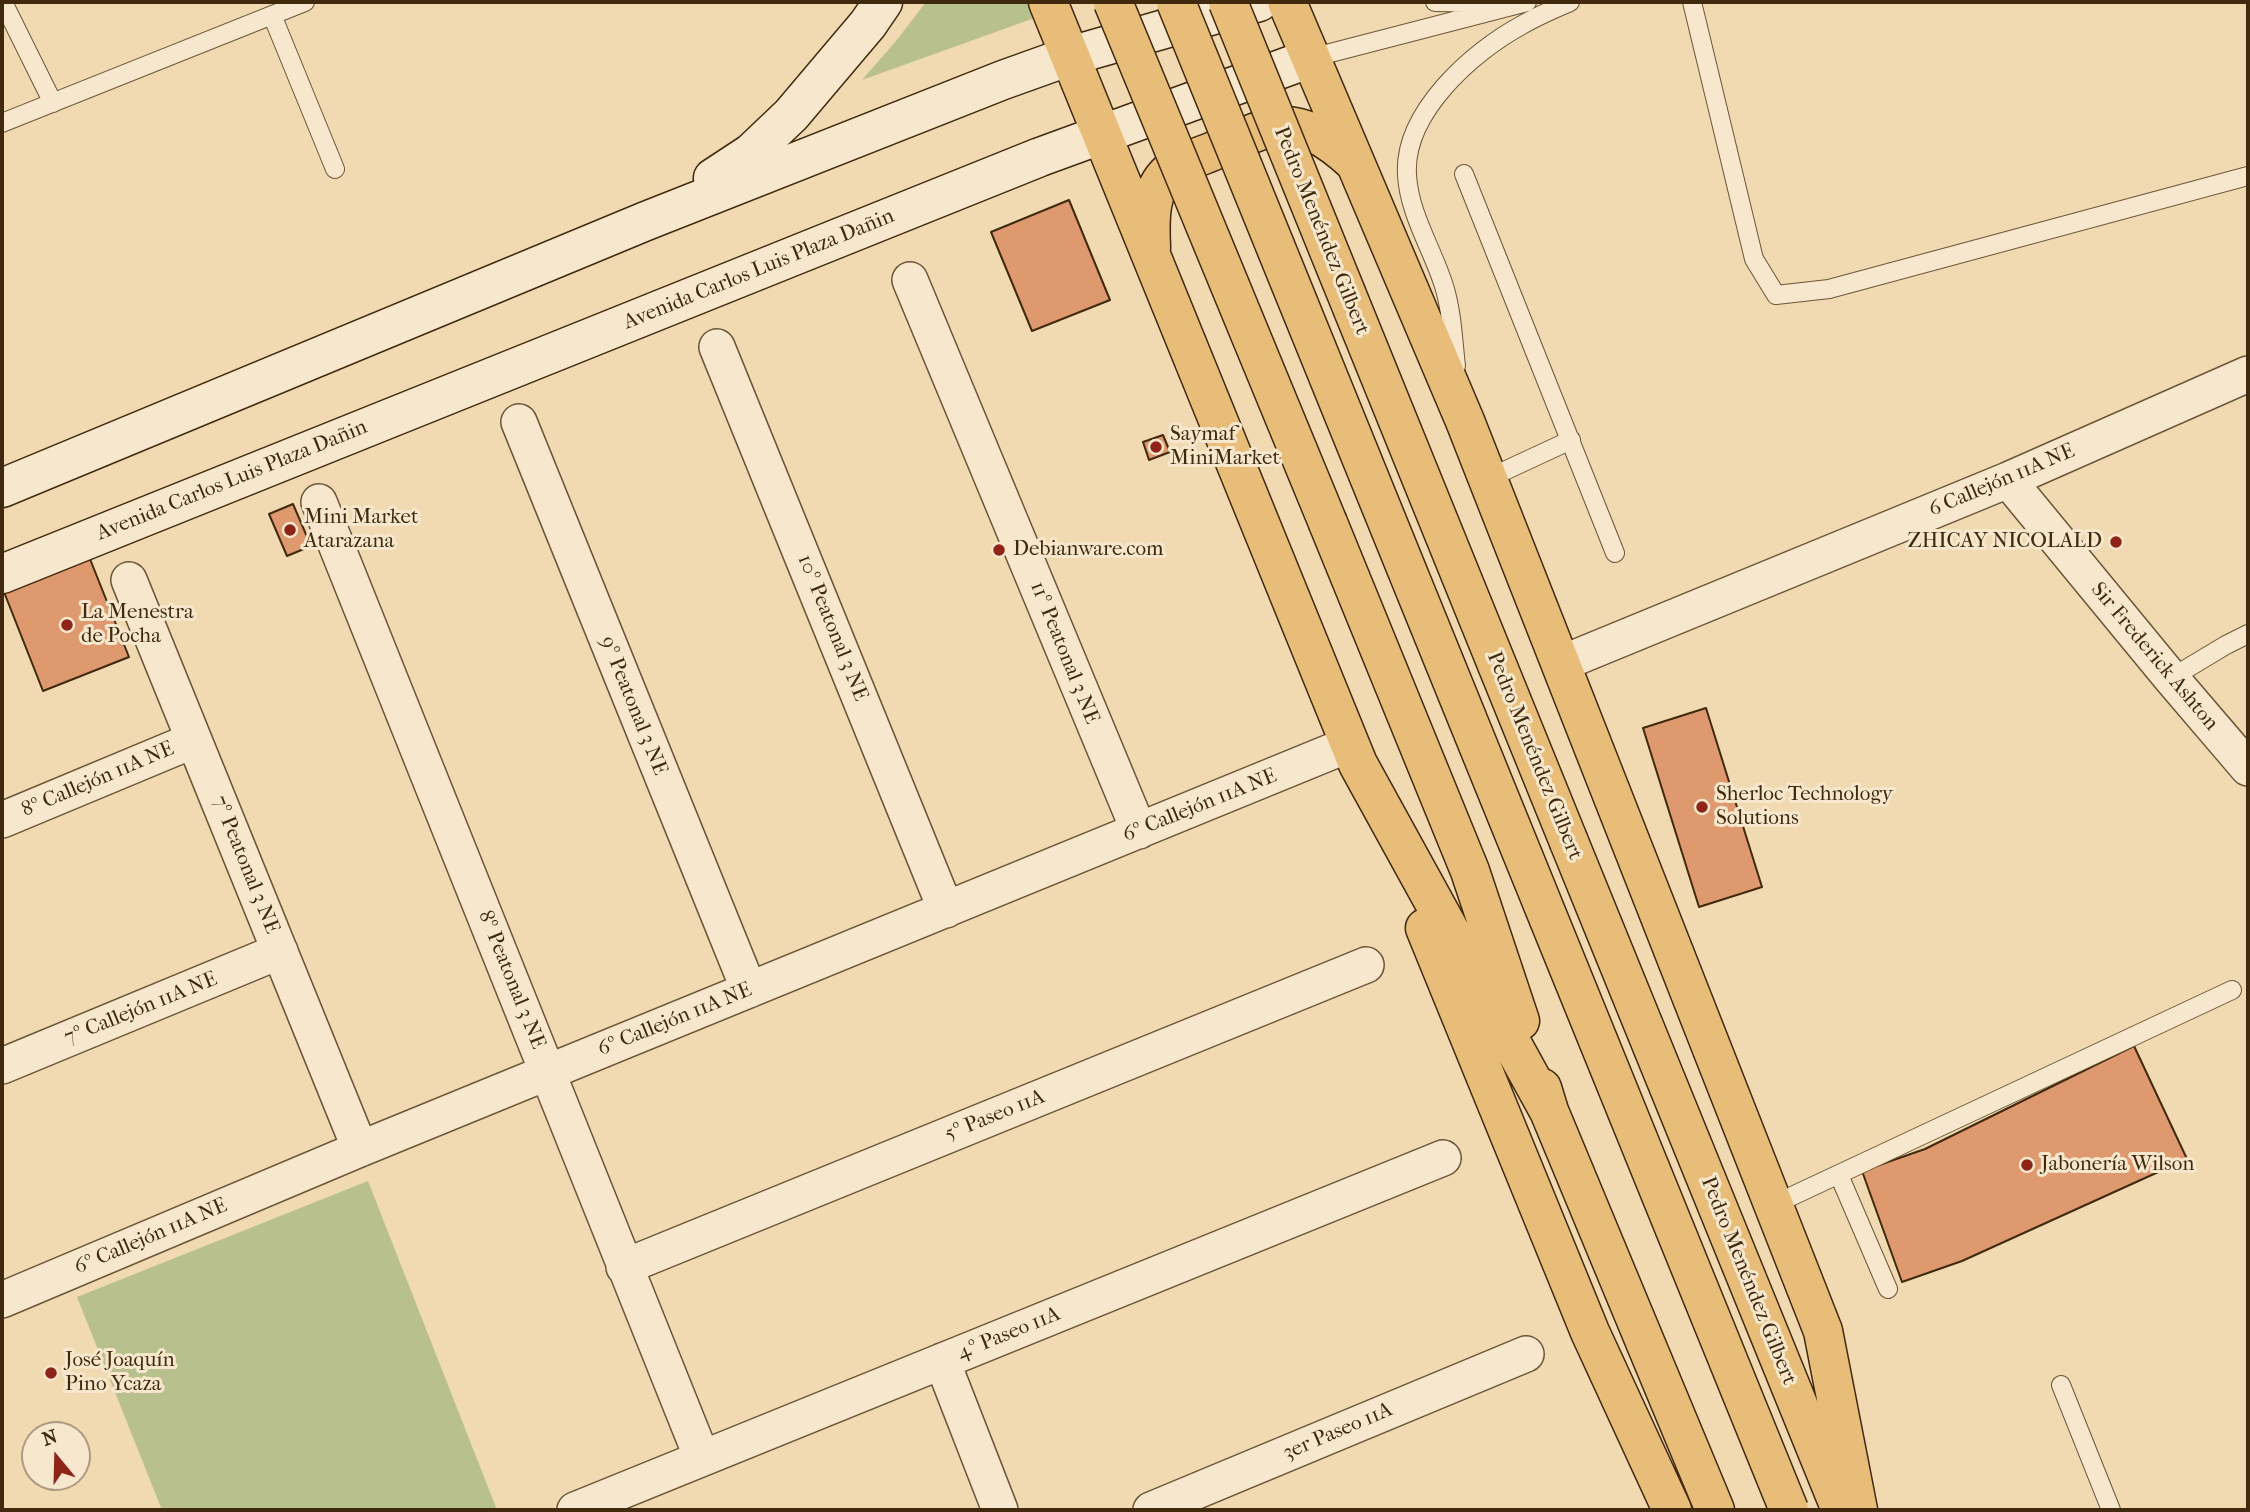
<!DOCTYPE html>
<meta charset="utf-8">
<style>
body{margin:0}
#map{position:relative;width:2250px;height:1512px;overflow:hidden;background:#f1dab2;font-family:"IM FELL French Canon",serif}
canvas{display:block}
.frame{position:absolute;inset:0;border:4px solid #40290c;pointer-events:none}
.north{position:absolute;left:21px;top:1421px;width:70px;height:70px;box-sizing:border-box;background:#f6e7cd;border:2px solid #ad9b80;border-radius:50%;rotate:341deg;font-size:19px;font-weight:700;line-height:28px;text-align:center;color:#40290c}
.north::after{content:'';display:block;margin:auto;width:24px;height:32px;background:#8f2418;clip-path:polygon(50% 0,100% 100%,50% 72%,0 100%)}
</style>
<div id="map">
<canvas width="2250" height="1512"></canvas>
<div class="frame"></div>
<div class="north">N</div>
</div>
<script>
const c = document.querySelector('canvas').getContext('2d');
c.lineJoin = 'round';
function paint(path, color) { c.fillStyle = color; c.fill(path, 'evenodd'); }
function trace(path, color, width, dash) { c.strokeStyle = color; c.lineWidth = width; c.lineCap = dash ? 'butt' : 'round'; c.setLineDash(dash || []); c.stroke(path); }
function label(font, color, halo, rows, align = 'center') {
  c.font = font + ' "IM FELL French Canon",serif'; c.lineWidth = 6; c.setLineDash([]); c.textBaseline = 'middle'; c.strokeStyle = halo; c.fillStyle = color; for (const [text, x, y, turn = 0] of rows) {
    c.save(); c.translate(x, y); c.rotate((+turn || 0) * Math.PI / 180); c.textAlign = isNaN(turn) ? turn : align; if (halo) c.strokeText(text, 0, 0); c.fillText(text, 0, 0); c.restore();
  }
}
const green = new Path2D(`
 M926 2H1034L1040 16 862 80 896 41Z
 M368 1181 497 1510H162L77 1297Z`);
const building = new Path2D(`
 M1069 200 1110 300 1032 331 991 232Z
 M1163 435 1170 452 1149 460 1143 442Z
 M293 504 311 546 287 556 269 514Z
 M90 559 129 657 43 691 4 592Z
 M1706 708 1762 887 1699 907 1643 728Z
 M2134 1046 2187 1159 1962 1261 1902 1282 1862 1171 1925 1149Z`);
const service = new Path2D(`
 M3 2 53 103
 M1435 2 1493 3
 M1692 2 1754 259 1776 295 1829 289 2248 176
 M272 15 335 169
 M1311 58 1527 2
 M2 123 305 2
 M1464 174 1615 553
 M1456 366C1453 340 1452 311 1444 286 1433 250 1409 214 1407 175 1403 113 1472 52 1522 25 1537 16 1554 9 1570 2
 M1487 479 1571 440
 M2171 678 2226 645 2248 634
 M1839 1175 1888 1289
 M1773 1205 2232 990
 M2061 1385 2111 1510`);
const minor = new Path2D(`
 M910 280 1139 831
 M717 347 946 910
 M519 422 749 990
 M2008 480 2171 678 2248 768
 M319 502 702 1458
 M129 580 360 1149
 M1560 664 2008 480 2248 374
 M2 820 194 740
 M2 1066 280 951
 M624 1267 1366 965
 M2 1300 360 1149 1350 744
 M942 1361 1000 1510
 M575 1510 1443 1158
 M1151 1510 1526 1354`);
const secondary = new Path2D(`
 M713 178 751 153 791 115 868 24 883 2
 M2 488 646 221 1003 80 1070 56 1259 2
 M2 574 1040 157 1311 58`);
const primary = new Path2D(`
 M1048 2 1358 764 1549 1111
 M1287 2 1465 421 1823 1331 1858 1510
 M1151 248C1150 223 1148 191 1169 172 1182 161 1203 156 1218 149 1234 142 1251 133 1268 128 1302 119 1331 141 1354 162
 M1328 523 1470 871 1520 1021
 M1569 842 1841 1510
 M1425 928 1590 1332 1672 1510
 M1542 1088 1549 1111 1715 1510`);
const primaryBridge = new Path2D(`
 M1113 2 1328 523
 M1176 2 1789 1510
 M1228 2 1569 842`);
const markers = [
 [1156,447,7,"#8f2418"],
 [290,530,7,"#8f2418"],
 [2116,542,7,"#8f2418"],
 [999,550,7,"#8f2418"],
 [67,625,7,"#8f2418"],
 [1702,807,7,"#8f2418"],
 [2027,1165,7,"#8f2418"],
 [51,1373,7,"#8f2418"]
];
const streetNames = [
 ["Pedro Menéndez Gilbert",1321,231,68],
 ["Avenida Carlos Luis Plaza Dañin",759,270,-22],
 ["Avenida Carlos Luis Plaza Dañin",232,481,-22],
 ["6 Callejón 11A NE",2002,481,-23],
 ["10º Peatonal 3 NE",832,628,68],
 ["11º Peatonal 3 NE",1064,653,68],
 ["Sir Frederick Ashton",2154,657,50],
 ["9º Peatonal 3 NE",633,706,68],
 ["Pedro Menéndez Gilbert",1534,756,68],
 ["8º Callejón 11A NE",98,780,-23],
 ["6º Callejón 11A NE",1200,806,-22],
 ["7º Peatonal 3 NE",245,865,68],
 ["8º Peatonal 3 NE",511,980,68],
 ["7º Callejón 11A NE",141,1009,-22],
 ["6º Callejón 11A NE",675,1020,-22],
 ["5º Paseo 11A",995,1116,-22],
 ["6º Callejón 11A NE",151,1237,-23],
 ["Pedro Menéndez Gilbert",1748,1281,68],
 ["4º Paseo 11A",1009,1334,-22],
 ["3er Paseo 11A",1338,1432,-23]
];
const poiNames = [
 ["Saymaf",1170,435],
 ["MiniMarket",1170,459],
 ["Mini Market",304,518],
 ["Atarazana",304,542],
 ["ZHICAY NICOLALD",2102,542,"right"],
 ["Debianware.com",1013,550],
 ["La Menestra",81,613],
 ["de Pocha",81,637],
 ["Sherloc Technology",1716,795],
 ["Solutions",1716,819],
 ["Jabonería Wilson",2041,1165],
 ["José Joaquín",65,1361],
 ["Pino Ycaza",65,1385]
];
paint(green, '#b8c08e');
paint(building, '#de996f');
trace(building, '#40290c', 2);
trace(service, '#6c5536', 20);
trace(minor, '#6c5536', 38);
trace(secondary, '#40290c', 41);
trace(primary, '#40290c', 41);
trace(service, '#f6e7cd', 18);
trace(minor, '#f6e7cd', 35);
trace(secondary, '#f6e7cd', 38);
trace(primary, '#e8bd79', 38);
trace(primaryBridge, '#40290c', 41, []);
trace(primaryBridge, '#e8bd79', 38);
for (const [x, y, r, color] of markers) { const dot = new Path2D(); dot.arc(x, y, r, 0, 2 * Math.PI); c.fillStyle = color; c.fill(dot); trace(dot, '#f6e7cd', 2.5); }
label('21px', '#40290c', '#f6e7cd', streetNames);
label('21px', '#40290c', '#f6e7cd', poiNames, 'left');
</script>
